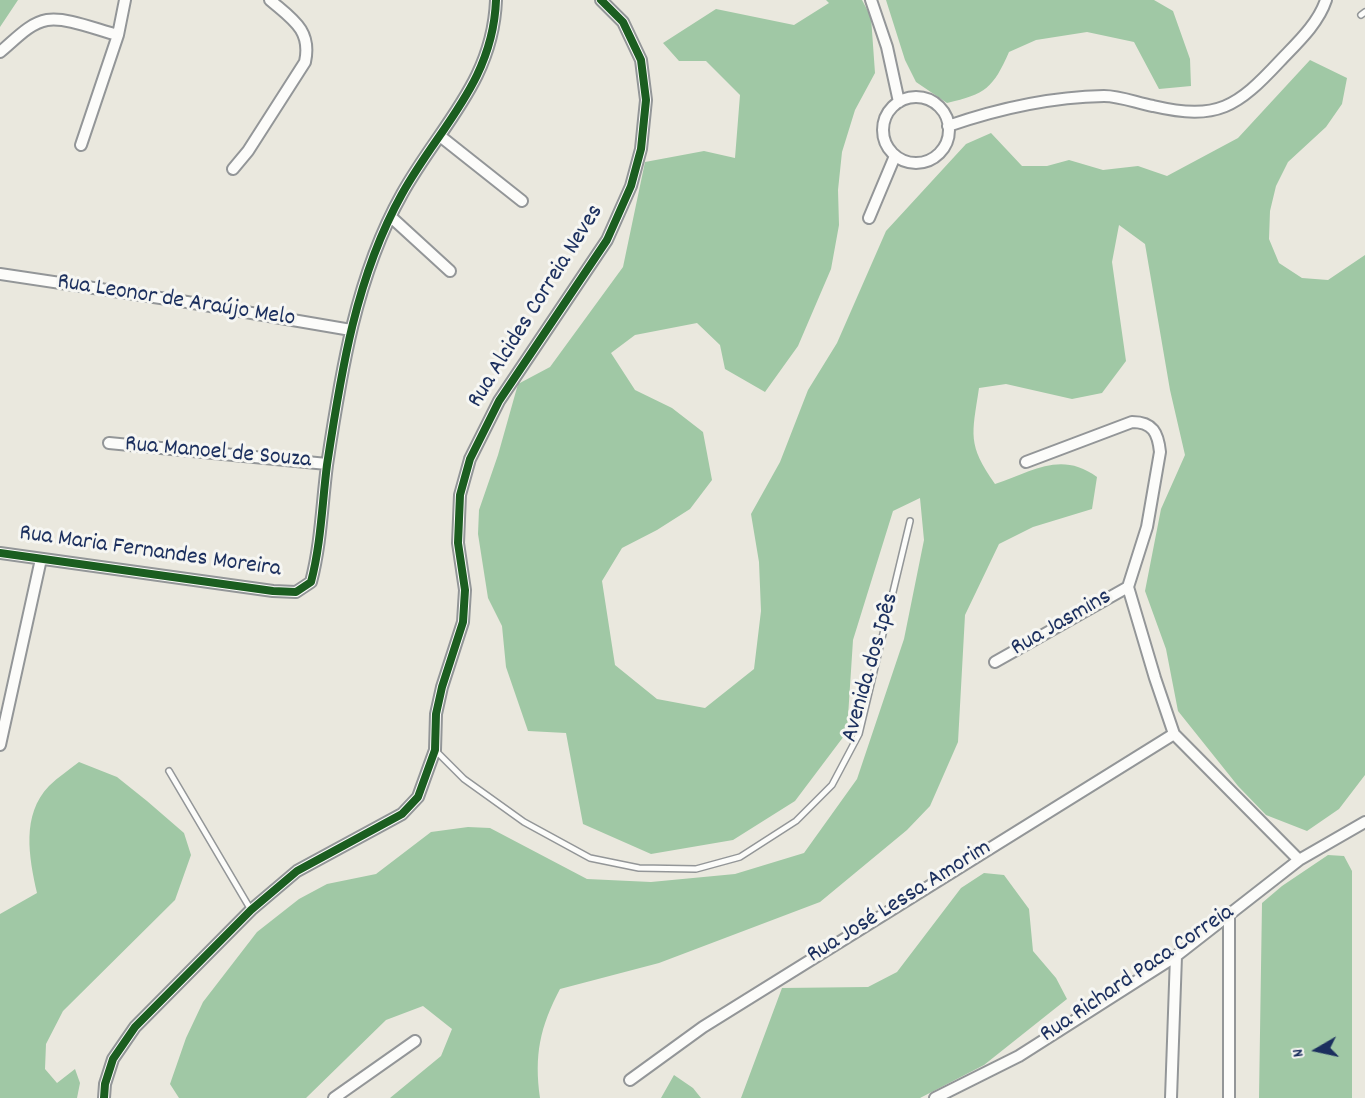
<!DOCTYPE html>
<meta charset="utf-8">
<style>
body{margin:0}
#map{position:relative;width:1365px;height:1098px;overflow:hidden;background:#eae8de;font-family:Dekko,sans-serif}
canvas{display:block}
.north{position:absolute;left:1287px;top:1020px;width:60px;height:60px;-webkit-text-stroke:4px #f6f6f2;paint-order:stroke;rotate:261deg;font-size:16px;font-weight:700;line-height:24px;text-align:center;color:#1b2f5e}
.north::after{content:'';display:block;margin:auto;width:21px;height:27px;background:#1b2f5e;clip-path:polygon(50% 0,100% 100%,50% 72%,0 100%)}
</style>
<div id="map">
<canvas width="1365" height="1098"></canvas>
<div class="north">N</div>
</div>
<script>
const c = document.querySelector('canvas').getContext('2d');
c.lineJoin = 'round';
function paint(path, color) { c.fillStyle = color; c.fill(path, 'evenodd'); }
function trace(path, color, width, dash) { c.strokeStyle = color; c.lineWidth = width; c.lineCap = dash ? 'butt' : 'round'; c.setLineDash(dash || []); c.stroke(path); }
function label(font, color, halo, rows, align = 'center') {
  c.font = font + ' Dekko,sans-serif'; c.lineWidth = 6; c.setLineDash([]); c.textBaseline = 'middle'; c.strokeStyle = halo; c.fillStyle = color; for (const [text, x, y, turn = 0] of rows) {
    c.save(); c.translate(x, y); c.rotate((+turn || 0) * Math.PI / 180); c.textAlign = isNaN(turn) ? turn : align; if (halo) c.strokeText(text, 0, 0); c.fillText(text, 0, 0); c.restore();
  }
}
const forest = new Path2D(`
 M0 0H18L0 27Z
 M826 0H862L871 17 875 73 855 110 842 152 838 190 839 225 831 269 798 346 765 392 725 369 720 345 697 323 635 335 611 353 635 390 672 408 703 432 712 480 690 509 657 530 622 548 602 581 615 665 657 699 705 708 754 669 761 611 759 562 751 514 780 462 808 390 837 343 886 231 966 144 991 133 1022 166H1047L1069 160 1103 170 1138 166 1167 176 1238 138 1310 60 1347 78 1342 104 1326 127 1288 162 1276 186 1270 211 1269 239 1279 263 1302 278 1328 280 1365 255V775L1339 809 1307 831 1266 815 1238 786 1178 711 1166 649 1145 591 1161 509 1185 455 1170 390 1145 244 1119 225 1112 262 1126 361 1102 393 1072 399 1006 384 979 388C972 435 967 444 995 484 1031 472 1061 450 1097 477L1092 509 1033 527 999 544 965 615 958 742 930 806 907 830 820 902 659 963 560 989C540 1027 534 1055 540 1098H390L441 1056 452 1029 423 1006 386 1020 306 1098H179L170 1084 186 1038 203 1002 257 932 299 899 327 884 376 874 431 832 468 827 490 828 587 879 651 882 735 874 804 853 857 779 904 639 924 540 920 498 893 511 853 640 847 732 795 801 733 840 651 854 583 824 566 733 528 731 506 667 502 626 488 598 478 534 479 510 498 455 518 384 550 367 623 267 645 162 704 151 735 158 740 95 706 61H679L663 43 716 9 794 25 829 3Z
 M886 0H1154L1173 11 1190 59 1191 86 1159 89 1134 42 1087 32 1036 40 1009 52C993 88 986 94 947 103L916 82 905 60Z
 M79 762 117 777 147 801 184 833 191 855 175 900 63 1011 46 1044 45 1069 57 1083 75 1069 80 1083 77 1098H0V914L37 893C29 857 21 815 49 786 58 777 69 770 79 762Z
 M1328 855 1344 856 1352 871V1098H1259L1262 903 1282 886Z
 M984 873 1004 875 1029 909 1033 951 1056 978 1067 999 984 1065 920 1098H741L782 988 868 987 897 972 961 888Z
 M674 1075 693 1088 701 1098H661Z`);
const service = new Path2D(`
 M1361 15 1365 12
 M436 751 464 779 524 822 590 858 639 868 696 869 740 857 796 821 832 785 859 734 910 521
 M169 771 251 910`);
const minor = new Path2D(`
 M871 0 887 47 899 102
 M0 52C14 41 29 23 47 20 68 17 97 30 118 35
 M883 130a33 33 0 1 1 66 0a33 33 0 1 1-66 0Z
 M948 126C1000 108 1049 97 1104 96 1120 96 1137 103 1153 106 1218 121 1237 107 1280 61 1297 43 1318 24 1326 0
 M440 136 522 201
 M81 145 118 35 125 0
 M233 169 248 151 305 62C312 30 292 19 270 0
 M391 217 450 271
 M869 218 895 156
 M0 274 187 302 351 330
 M109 443 327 464
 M1026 462 1132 422C1153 422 1158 433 1160 452L1147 527 1128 587 1155 678 1174 734 1299 860
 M0 553 273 591 296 592 311 582C321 544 322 504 327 465 341 372 356 276 402 194 439 127 493 82 496 0
 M995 662 1128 587
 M0 745 41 559
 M1229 915V1098
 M630 1080 703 1027 1174 734
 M104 1098 105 1084 113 1059 135 1027 251 910 297 871 402 814 418 797 435 750 436 714 442 687 463 622 465 590 458 543 460 495 470 459 499 401 607 240 631 186 641 149 646 100 641 60 623 22 601 0
 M334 1098 415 1041
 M935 1098 1019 1056 1176 956 1299 860 1365 822
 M1171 1098 1176 956`);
const cycleway = new Path2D(`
 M0 553 273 591 296 592 311 582C321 544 322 504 327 465 341 372 356 276 402 194 439 127 493 82 496 0
 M104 1098 105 1084 113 1059 135 1027 251 910 297 871 402 814 418 797 435 750 436 714 442 687 463 622 465 590 458 543 460 495 470 459 499 401 607 240 631 186 641 149 646 100 641 60 623 22 601 0`);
const streetNames = [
 ["Rua Leonor de Araújo Melo",176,302,9],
 ["Rua Alcides Correia Neves",537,307,-58],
 ["Rua Manoel de Souza",218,454,5],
 ["Rua Maria Fernandes Moreira",150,553,8],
 ["Rua Jasmins",1062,624,-30],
 ["Avenida dos Ipês",872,668,-74],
 ["Rua José Lessa Amorim",900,903,-32],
 ["Rua Richard Paca Correia",1138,975,-34]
];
paint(forest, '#a0c8a5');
trace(service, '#939698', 8);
trace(minor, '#939698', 14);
trace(service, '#fcfcfa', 5);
trace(minor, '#fcfcfa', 10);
trace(cycleway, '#1b5e20', 8);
label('24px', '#1b2f5e', '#f6f6f2', streetNames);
</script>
